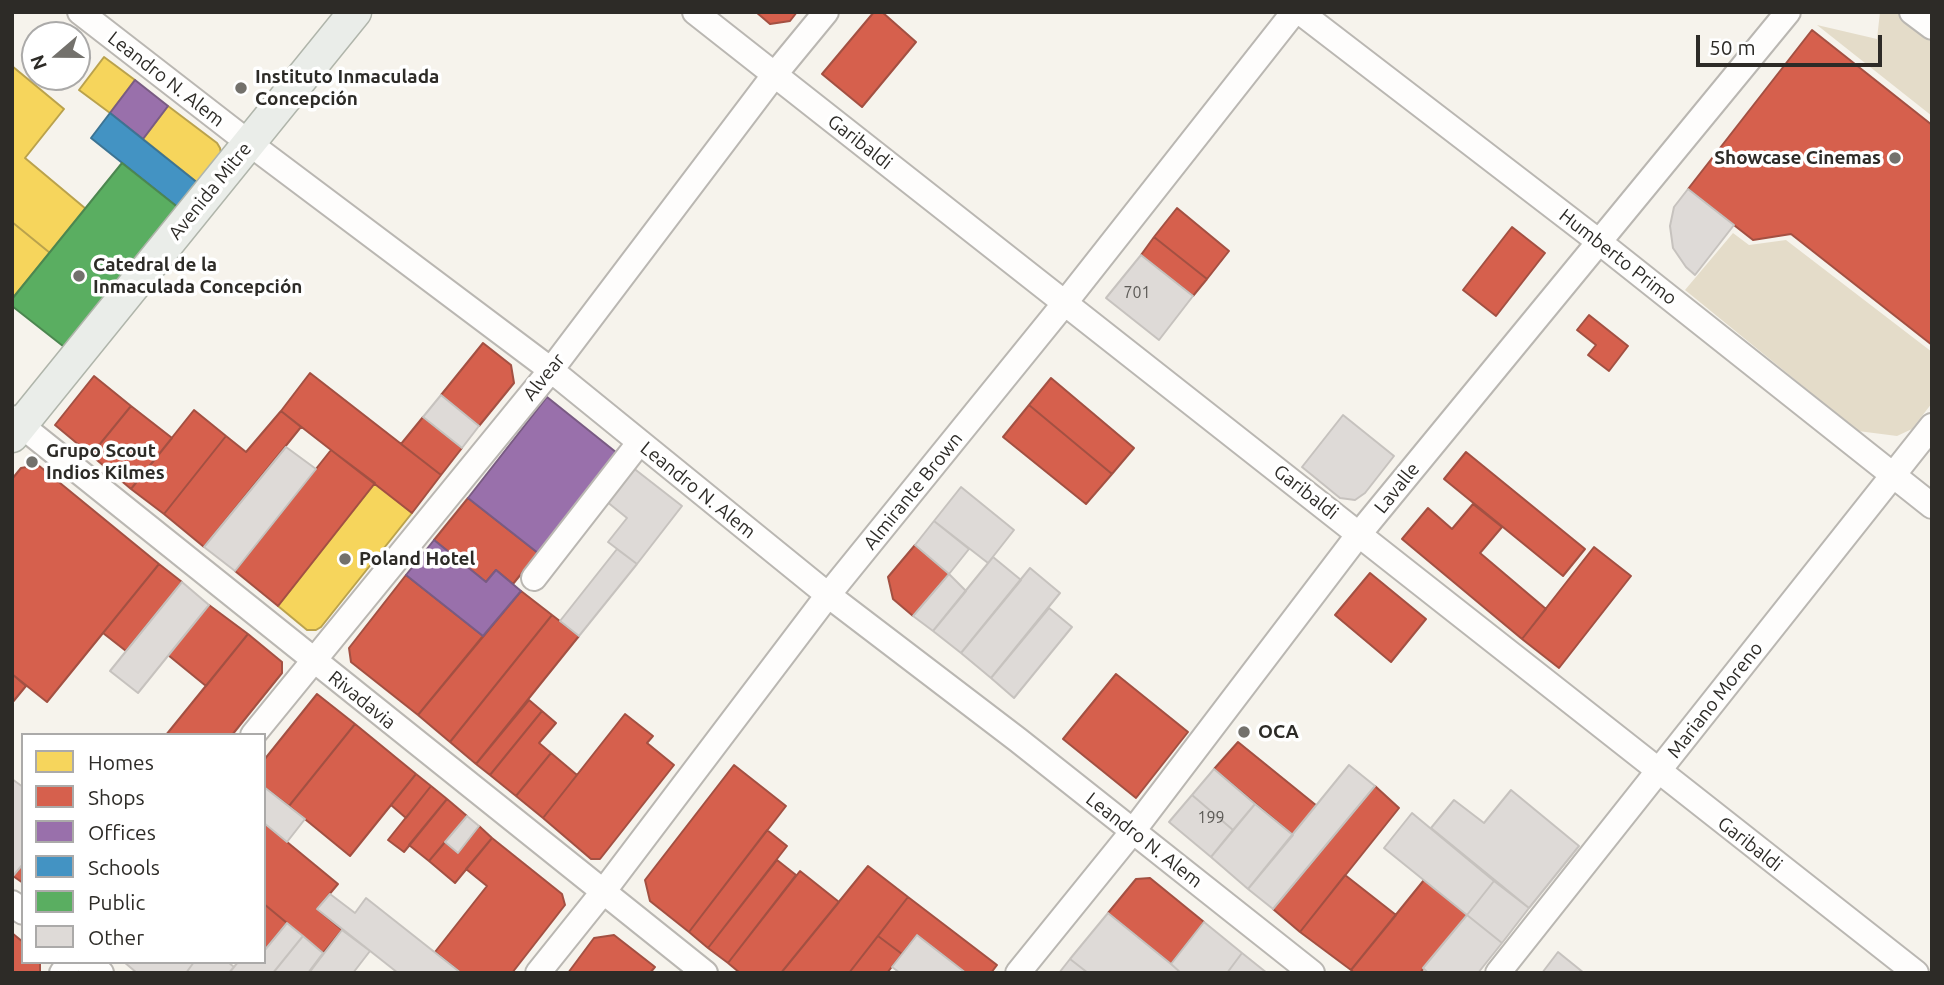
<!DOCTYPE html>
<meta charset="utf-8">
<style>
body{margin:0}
#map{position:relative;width:1944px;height:985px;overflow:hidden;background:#f6f3ec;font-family:Ubuntu,sans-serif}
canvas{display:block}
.frame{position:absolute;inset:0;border:14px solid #2d2b27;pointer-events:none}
.legend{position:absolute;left:21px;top:733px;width:245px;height:231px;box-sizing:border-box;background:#fff;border:2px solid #abaaa9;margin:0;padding:9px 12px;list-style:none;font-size:21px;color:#2d2b27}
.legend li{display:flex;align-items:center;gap:14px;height:35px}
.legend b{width:35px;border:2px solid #abaaa9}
.north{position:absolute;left:21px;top:21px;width:70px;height:70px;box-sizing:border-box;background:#fff;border:2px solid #abaaa9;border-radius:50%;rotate:250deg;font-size:19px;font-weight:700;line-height:28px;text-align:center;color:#2d2b27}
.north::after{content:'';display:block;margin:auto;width:24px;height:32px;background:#73716c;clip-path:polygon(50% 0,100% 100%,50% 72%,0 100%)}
.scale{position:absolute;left:1696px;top:35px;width:186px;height:32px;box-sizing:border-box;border:4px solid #2d2b27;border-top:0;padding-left:9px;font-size:21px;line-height:24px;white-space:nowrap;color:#2d2b27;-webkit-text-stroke:5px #fff;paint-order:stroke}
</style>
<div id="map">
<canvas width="1944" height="985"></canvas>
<div class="frame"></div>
<ul class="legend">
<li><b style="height:19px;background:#f6d55c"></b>Homes</li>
<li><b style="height:19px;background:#d6604d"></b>Shops</li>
<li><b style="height:19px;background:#9970ab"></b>Offices</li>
<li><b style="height:19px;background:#4393c3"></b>Schools</li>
<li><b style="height:19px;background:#5aae61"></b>Public</li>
<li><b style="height:19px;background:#dedad7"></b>Other</li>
</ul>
<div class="north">N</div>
<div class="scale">50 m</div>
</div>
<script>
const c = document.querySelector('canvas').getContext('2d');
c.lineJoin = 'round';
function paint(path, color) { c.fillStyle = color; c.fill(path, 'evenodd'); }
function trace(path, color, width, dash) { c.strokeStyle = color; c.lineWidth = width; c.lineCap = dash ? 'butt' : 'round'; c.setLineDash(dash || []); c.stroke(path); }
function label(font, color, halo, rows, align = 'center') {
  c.font = font + ' Ubuntu,sans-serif'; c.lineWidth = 7; c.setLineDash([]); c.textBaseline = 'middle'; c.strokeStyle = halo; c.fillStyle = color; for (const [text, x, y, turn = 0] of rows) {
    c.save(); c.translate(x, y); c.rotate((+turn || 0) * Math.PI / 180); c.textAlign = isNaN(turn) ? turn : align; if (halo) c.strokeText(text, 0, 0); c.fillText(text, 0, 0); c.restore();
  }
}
const green = new Path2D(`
 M1880 12H1896L1932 41V116L1817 25 1877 39Z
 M1733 233 1749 245 1786 240 1932 352V403L1912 429 1897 436 1858 431 1685 290Z`);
const homes = new Path2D(`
 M104 57 135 80 110 113 79 90Z
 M12 66 64 109 25 158 86 209 50 253 12 222Z
 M168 106 217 143 220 148 221 153 199 184 143 139Z
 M12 222 50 253 12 299Z
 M375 483 412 513 321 627 316 630H307L278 606Z`);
const shops = new Path2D(`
 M756 12H797L790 21 770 24Z
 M874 12H882L916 42 862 107 822 74Z
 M1812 30 1932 125V345L1791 234 1753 240 1688 189Z
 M1177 208 1229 251 1207 279 1154 237Z
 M1512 227 1545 253 1496 316 1463 290Z
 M1154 237 1207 279 1193 296 1141 255Z
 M1589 315 1628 346 1609 371 1588 355 1596 345 1577 330Z
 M483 343 511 365 514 383 479 426 441 395Z
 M310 373 441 475 412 513 281 411Z
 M94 376 131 406 91 455 55 425Z
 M1051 378 1134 448 1112 474 1029 405Z
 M1029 405 1112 474 1086 504 1003 437Z
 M131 406 172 438 131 489 91 455Z
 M194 410 226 436 164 514 131 489Z
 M281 411 301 427 204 547 164 514 226 436 246 452Z
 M423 417 462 448 441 475 401 444Z
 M331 450 375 483 278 606 235 571Z
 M1466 452 1585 549 1563 576 1444 479Z
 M38 465 159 564 47 702 12 674V479L21 468Z
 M468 498 538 553 513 584 496 570 486 582 434 540Z
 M1473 504 1502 527 1480 553 1546 609 1522 639 1402 539 1428 508 1452 529Z
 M915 545 949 574 913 616 893 599 888 577Z
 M1594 547 1631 576 1559 668 1522 639Z
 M159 564 182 582 126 651 103 633Z
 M1370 573 1426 619 1391 662 1335 615Z
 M406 575 483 636 418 715 351 662 349 648Z
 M521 591 552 615 450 742 418 715Z
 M209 605 248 634 206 686 168 655Z
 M552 615 579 636 476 764 450 742Z
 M248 634 282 662V673L232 735H166Z
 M12 674 26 686 12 703Z
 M1116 674 1188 732 1136 798 1063 739Z
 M317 694 355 724 289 806 264 787V760Z
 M529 700 542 711 490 775 476 764Z
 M542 711 556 723 539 743 551 753 516 796 490 775Z
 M625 714 653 736 647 743 674 765 600 859H591L543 818Z
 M355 724 416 774 350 856 289 806Z
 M1238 742 1317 806 1293 835 1214 769Z
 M551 753 577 775 543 818 516 796Z
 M734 765 786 806 689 932 650 901 645 880Z
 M416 774 431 786 406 818 391 805Z
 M431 786 447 799 404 852 388 840Z
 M1375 786 1399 808 1300 932 1273 909Z
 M447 799 467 816 429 861 409 845Z
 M264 823 338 884 317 909 342 930 323 953 264 904Z
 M479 826 492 838 455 883 429 861 445 842 458 853Z
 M767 830 787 846 708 948 689 932Z
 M492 838 562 894 565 905 512 973H461L435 952 487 886 466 869Z
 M777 860 796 875 728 963 708 948Z
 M23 864V883L13 876Z
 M868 866 908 897 849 973H781Z
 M800 871 839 902 781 973H740L728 963Z
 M1345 875 1396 915 1351 970 1300 932Z
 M1150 878 1204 922 1171 964 1108 913 1136 879Z
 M1424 880 1467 915 1420 973H1354L1351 970Z
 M908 897 997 965 991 973H966L917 935 902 954 878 936Z
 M264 904 287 923 264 951Z
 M12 933 23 942V962H40V973L12 972Z
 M614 935 655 967 650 973H568L594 938Z
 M878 936 902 954 887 973H849Z`);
const offices = new Path2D(`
 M135 80 168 106 143 139 110 113Z
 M547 397 617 453 538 553 468 498Z
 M434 540 486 582 496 570 521 591 483 636 406 575Z`);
const schools = new Path2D(`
 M110 113 199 184 180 209 91 138Z`);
const public = new Path2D(`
 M122 163 180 209 68 350 12 306V299Z`);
const building = new Path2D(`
 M1688 189 1734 225 1695 275 1686 267 1673 248 1670 226 1674 207Z
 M1141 255 1193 296 1159 340 1106 298Z
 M441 395 479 426 462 448 423 417Z
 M1343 415 1394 456 1365 493 1355 500 1340 498 1302 467Z
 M286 447 316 469 235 571 204 547Z
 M632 467 682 506 637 564 608 542 627 518 606 501Z
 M961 487 1014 530 988 563 934 521Z
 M934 521 969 549 949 574 915 545Z
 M617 549 637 564 579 636 560 621Z
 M993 557 1021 580 961 653 933 631Z
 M1030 568 1060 593 991 678 961 653Z
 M949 574 966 591 933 631 913 616Z
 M182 582 209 605 138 693 110 671Z
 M1049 608 1072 627 1014 698 991 678Z
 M1349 765 1375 786 1273 909 1248 889Z
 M1214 769 1255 804 1233 830 1192 795Z
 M12 779 23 787V864L13 876Z
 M264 787 305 819 287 842 264 823Z
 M1511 790 1579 846 1529 908 1431 828 1454 800 1484 823Z
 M1192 795 1233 830 1211 857 1169 822Z
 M1255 804 1293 835 1248 889 1211 857Z
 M1412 813 1494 881 1467 915 1384 848Z
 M467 816 479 826 458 853 445 842Z
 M1494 881 1529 908 1502 943 1467 915Z
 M330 894 355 913 366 898 461 973H398L317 909Z
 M1108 913 1171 964 1181 973H1088L1070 959Z
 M1467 915 1502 943 1478 973H1428L1423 968Z
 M1204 922 1242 953 1227 973H1181L1171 964Z
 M287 923 303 936 273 973H229L238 962H264V951Z
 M342 930 370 951 353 973H309Z
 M917 935 966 973H900L892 967Z
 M303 936 323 953 308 973H273Z
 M1558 952 1584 973H1542Z
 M1242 953 1267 973H1227Z
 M1070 959 1088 973H1059Z
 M124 962H194L186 973H137Z
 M194 962H228L234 967 229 973H186Z`);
const minor = new Path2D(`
 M80 12 249 143 551 370 828 595 1018 740 1312 973
 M695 12 1916 973
 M1300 12 1598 241 1932 506
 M1912 12 1932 27
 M12 418 705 973
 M534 578 639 443
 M253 735 551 370 775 74 826 12
 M12 903 23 912
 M87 962 101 973
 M62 973 70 962
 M538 973 603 892 828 595 1064 304 1294 12
 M1018 973 1133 831 1359 534 1788 12
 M1498 973 1932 426`);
const major = new Path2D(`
 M12 436 355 12`);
const markers = [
 [241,88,7,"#73716c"],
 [1895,158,7,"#73716c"],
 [79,276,7,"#73716c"],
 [32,462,7,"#73716c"],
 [345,559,7,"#73716c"],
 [1244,732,7,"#73716c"]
];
const numberNames = [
 ["701",1137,293],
 ["199",1211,818]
];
const poiNames = [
 ["Instituto Inmaculada",255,77],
 ["Concepción",255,99],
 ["Showcase Cinemas",1881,158,"right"],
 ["Catedral de la",93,265],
 ["Inmaculada Concepción",93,287],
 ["Grupo Scout",46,451],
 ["Indios Kilmes",46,473],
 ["Poland Hotel",359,559],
 ["OCA",1258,732]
];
const streetNames = [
 ["Leandro N. Alem",166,79,38],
 ["Garibaldi",860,142,38],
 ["Avenida Mitre",210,191,-51],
 ["Humberto Primo",1618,257,38],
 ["Alvear",544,377,-51],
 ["Lavalle",1397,488,-51],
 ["Leandro N. Alem",698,490,39],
 ["Almirante Brown",913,491,-51],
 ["Garibaldi",1306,492,38],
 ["Rivadavia",362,700,39],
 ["Mariano Moreno",1715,700,-52],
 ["Leandro N. Alem",1144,840,38],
 ["Garibaldi",1750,844,38]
];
paint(green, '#e4dcc9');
paint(homes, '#f6d55c');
trace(homes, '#baa24c', 2);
paint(shops, '#d6604d');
trace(shops, '#a35042', 2);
paint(offices, '#9970ab');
trace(offices, '#795b83', 2);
paint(schools, '#4393c3');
trace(schools, '#3c7494', 2);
paint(public, '#5aae61');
trace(public, '#4c8750', 2);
paint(building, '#dedad7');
trace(building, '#c6c2be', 2);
trace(minor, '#bab7b2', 28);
trace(major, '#b0b5ab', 35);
trace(minor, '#fefdfc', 24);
trace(major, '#eaede9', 32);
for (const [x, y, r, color] of markers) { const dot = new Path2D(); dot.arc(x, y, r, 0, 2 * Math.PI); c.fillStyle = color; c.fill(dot); trace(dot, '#fff', 2.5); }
label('16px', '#5c5a56', null, numberNames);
label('bold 19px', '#2d2b27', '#fff', poiNames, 'left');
label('19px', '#2d2b27', '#fff', streetNames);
</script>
